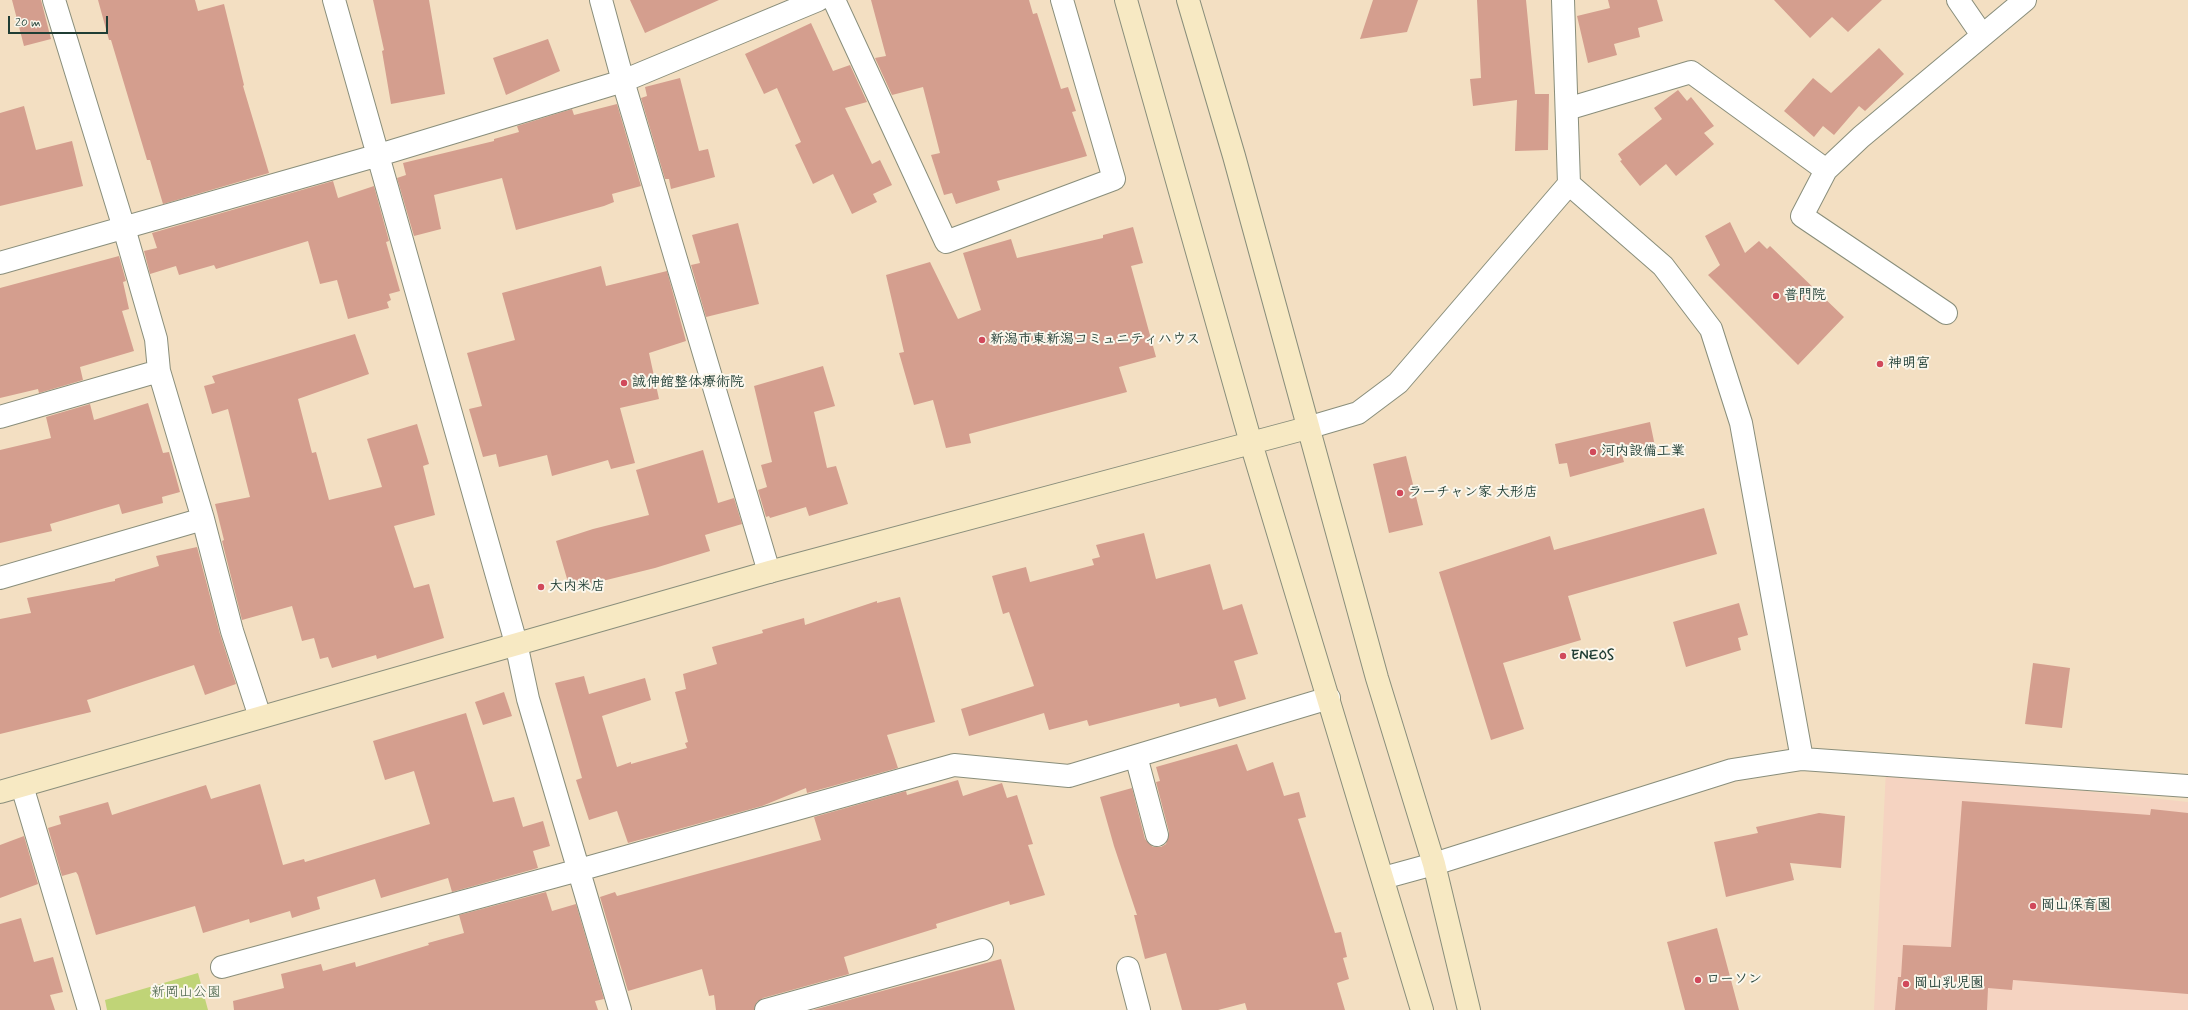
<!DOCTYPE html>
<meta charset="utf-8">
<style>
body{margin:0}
#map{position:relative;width:2188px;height:1010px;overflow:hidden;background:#f3dfc2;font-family:Mynerve,sans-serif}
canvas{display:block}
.scale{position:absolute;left:8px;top:16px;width:100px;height:18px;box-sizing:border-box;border:2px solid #1f3d34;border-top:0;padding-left:5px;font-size:12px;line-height:14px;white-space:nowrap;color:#1f3d34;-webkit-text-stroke:3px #fbf7ec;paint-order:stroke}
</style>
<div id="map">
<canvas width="2188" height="1010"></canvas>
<div class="scale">20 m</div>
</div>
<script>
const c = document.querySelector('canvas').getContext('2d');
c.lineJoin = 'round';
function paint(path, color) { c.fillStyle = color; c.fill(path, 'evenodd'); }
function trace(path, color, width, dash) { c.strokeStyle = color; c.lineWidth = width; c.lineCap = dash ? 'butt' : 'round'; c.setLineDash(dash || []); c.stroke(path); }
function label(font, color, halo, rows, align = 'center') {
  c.font = font + ' Mynerve,"Klee One",sans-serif'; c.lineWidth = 4; c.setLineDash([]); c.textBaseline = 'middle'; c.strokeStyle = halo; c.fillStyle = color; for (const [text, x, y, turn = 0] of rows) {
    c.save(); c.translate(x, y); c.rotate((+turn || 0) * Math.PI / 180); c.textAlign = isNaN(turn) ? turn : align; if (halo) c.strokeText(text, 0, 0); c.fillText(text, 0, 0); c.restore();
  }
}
const built = new Path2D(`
 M1886 770 2188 802V1010H1874Z`);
const green = new Path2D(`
 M198 973 208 1010H107L105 1000Z`);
const building = new Path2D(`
 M12 0H41L51 39 24 46Z
 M98 0H195L198 11 224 4 244 85 243 86 269 173 163 204 150 160H147L111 40H109Z
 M373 0H429L445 94 391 104 382 51 384 50Z
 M630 0H719L645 33Z
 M871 0H1029L1033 14 1037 13 1061 89 1068 87 1076 111 1072 112 1087 156 997 181 1000 190 956 204 952 193 944 195 931 155 940 153 923 87 892 95 875 58 886 56Z
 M1373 0H1418L1407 32 1360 39Z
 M1477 0H1526L1535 94H1549L1548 150 1515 151 1517 100 1473 106 1470 79 1481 78Z
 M1608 0H1657L1663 21 1638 28 1640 37 1614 44 1617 55 1588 63 1577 16 1610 8Z
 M1774 0H1882L1848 32 1832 17 1810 38Z
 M811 23 833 71 850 65 867 102 845 108 872 164 880 160 892 185 873 194 877 202 852 214 833 174 813 184 795 145 801 142 777 88 764 94 745 54Z
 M548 39 560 71 506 95 493 58Z
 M1879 48 1904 74 1865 111 1859 106 1834 135 1823 126 1814 137 1784 111 1813 78 1831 93Z
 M680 78 699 151 708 149 715 177 671 189 669 179H665L641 98 647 96 645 87Z
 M1678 90 1687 101 1691 97 1714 126 1704 133 1714 144 1676 176 1666 164 1640 186 1620 161 1622 160 1618 154 1662 119 1654 108Z
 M617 104 641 186 612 194 614 202 604 206 516 230 502 178 434 195 441 229 414 236 397 178 406 175 403 163 494 141V139L519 132 517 126 572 109 574 115Z
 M24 106 36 150 72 141 83 186 0 206V113Z
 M333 181 338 198 374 186 389 241 386 242 400 291 389 294 391 300 387 302 389 308 348 319 337 280 320 284 308 241 216 269 214 265 179 275 176 266 150 274 144 251 157 248 152 233Z
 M1730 222 1745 253 1759 241 1767 249 1770 246 1844 317 1798 365 1708 275 1720 265 1705 236Z
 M738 223 759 304 706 317 691 265 700 263 692 235Z
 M1133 227 1143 263 1131 266 1156 357 1119 367 1127 392 969 434 971 443 946 448 933 400 914 405 899 353 904 352 886 275 930 262 958 319 981 310 963 253 1011 239 1017 258 1103 238V235Z
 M119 256 126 281 123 282 129 309 122 311 134 351 80 367 83 380 39 393 38 389 0 398V288Z
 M601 266 606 286 667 271 686 341 649 353 659 399 620 408 635 463 611 469 608 460 552 476 547 455 499 467 496 454 483 457 469 409 482 406 467 353 515 340 502 293Z
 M355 334 369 374 298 399 312 453 316 452 329 500 382 487 367 439 417 424 429 464 423 466 435 515 394 526 414 588 429 584 444 638 377 659 376 655 332 668 328 657 320 659 314 638 302 641 292 606 242 620 222 541 224 540 215 504 250 497 228 409 212 414 204 386 215 383 212 376Z
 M823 366 835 406 814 412 827 468 836 466 848 504 809 516 806 507 770 518 769 516 766 517 758 490 767 487 761 465 772 462 754 386Z
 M148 403 163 453 169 452 180 492 162 497 163 503 122 514 119 504 50 524 52 531 0 543V450L51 438 46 417 90 404 94 420Z
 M1650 422 1656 451 1622 455 1624 462 1570 477 1567 463 1559 464 1555 444Z
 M703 450 718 503 734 498 742 524 705 535 710 551 655 568 570 589 556 541 593 529 649 515 636 470Z
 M1406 456 1423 525 1389 533 1373 464Z
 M1704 508 1717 554 1568 596 1581 640 1503 663 1524 729 1491 740 1439 572 1550 536 1554 550Z
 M1144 533 1156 579 1210 564 1223 610 1242 604 1258 654 1234 661 1246 699 1219 707 1216 698 1180 707 1179 703 1089 726 1087 720 1049 730 1044 713 969 736 961 709 1034 686 1009 612 1003 614 992 576 1026 567 1030 582 1094 565 1092 559 1100 557 1096 545Z
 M197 547 220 634 236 684 205 695 194 665 87 700 91 712 0 734V619L31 613 27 598 115 581V579L159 566 156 556Z
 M900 597 935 722 887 735 898 768 807 793 806 788 762 806 628 843 617 811 589 820 576 780 582 778 555 683 584 676 589 694 645 678 651 700 602 716 617 767 631 762V764L687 748 685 743 688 742 675 692 686 689 683 674 717 664 712 647 763 633 762 630 804 618 805 625 877 601V603Z
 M1739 603 1748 635 1738 638 1741 650 1686 667 1673 622Z
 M2033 663 2070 668 2062 728 2025 724Z
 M504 692 512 716 483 725 475 702Z
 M466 713 493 802 514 797 523 827 543 821 550 846 533 851 538 868 452 892 448 878 381 898 375 879 317 897 320 909 292 918 290 911 250 923 249 919 203 933 195 906 96 935 78 875 76 872 62 876 48 828 61 824 59 816 108 802 112 815 206 785 211 799 260 784 283 865 304 859 305 862 430 824 414 771 385 780 373 741Z
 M1237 744 1247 771 1273 762 1284 796 1299 792 1306 817 1298 819 1335 933 1341 932 1347 957 1343 958 1349 979 1337 983 1345 1010H1247L1245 1003 1218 1010H1182L1166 953 1145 959 1134 915H1137L1114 846 1100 797 1132 788 1145 839 1153 847H1161L1166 844 1169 832 1156 782 1160 781 1156 767Z
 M958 780 963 796 1002 783 1007 798 1017 795 1033 844 1028 845 1045 895 1010 905 1009 901 936 924 937 928 844 957 849 974 763 998 757 1002 754 1010H716L714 995 709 996 702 969 628 991 600 897 615 892 617 896 821 840 814 817 906 791 907 795Z
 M1962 801 2150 815 2151 809 2188 813V994L2013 980 2012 990 1988 988 1987 1010H1895L1898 977H1901L1903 945 1951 947Z
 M1819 813 1845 816 1841 868 1790 863 1794 880 1726 897 1714 842 1758 833 1756 827Z
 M24 836 38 884 0 898V845Z
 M546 892 552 911 576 904 604 999 595 1001 598 1010H234L233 1001 284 988 281 974 321 964 323 971 355 962 356 967 429 945 428 943 464 933 459 915Z
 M21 918 34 962 53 957 63 992 50 995 55 1010H0V924Z
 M1717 928 1739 1010H1685L1667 942Z
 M1001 959 1015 1010H813L856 998Z`);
const street = new Path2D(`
 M54 0 124 228 156 339 159 371 203 519 232 631 260 717
 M334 0 516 643 528 699 620 1010
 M601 0 623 81 769 572
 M834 0 946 242 1114 179 1062 0
 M1563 0 1569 184 1663 266 1711 329 1741 423 1802 759
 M1958 0 1982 35
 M1567 109 1691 72 1826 170
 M0 263 379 155 623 81 818 0
 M1946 313 1802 216 1826 170 1861 137 2025 0
 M0 417 159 371
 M1307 428 1358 413 1398 383 1569 184
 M0 578 203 519
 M1136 756 1157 835
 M22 786 89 1010
 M1383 878 1434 864 1732 770 1802 759 2188 786
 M222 967 579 870 954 765 1069 776 1329 698
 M1128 968 1139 1010
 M766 1010 982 950`);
const secondary = new Path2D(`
 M1126 0 1251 443 1422 1010
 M1188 0 1234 156 1377 678 1434 864 1469 1010
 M0 792 769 572 1307 428`);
const markers = [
 [1776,296,4,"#d1495b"],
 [982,340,4,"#d1495b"],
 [1880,364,4,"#d1495b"],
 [624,383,4,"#d1495b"],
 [1593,452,4,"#d1495b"],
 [1400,493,4,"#d1495b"],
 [541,587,4,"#d1495b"],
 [1563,656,4,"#d1495b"],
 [2033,906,4,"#d1495b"],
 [1698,980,4,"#d1495b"],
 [1906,984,4,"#d1495b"]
];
const poiNames = [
 ["普門院",1784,296],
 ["新潟市東新潟コミュニティハウス",990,340],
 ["神明宮",1888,364],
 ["誠伸館整体療術院",632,383],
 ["河内設備工業",1601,452],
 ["ラーチャン家 大形店",1408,493],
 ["大内米店",549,587],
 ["ENEOS",1571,656],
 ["岡山保育園",2041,906],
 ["ローソン",1706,980],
 ["岡山乳児園",1914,984]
];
const parkNames = [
 ["新岡山公園",186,993]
];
paint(built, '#f5d3c1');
paint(green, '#c0d477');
paint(building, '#d49e8e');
trace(street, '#898e7b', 24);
trace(secondary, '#898e7b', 24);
trace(street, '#fff', 22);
trace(secondary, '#f7e9c3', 22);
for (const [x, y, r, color] of markers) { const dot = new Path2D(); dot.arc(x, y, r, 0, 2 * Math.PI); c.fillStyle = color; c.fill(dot); trace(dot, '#fbf7ec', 1.5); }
label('bold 14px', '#1f3d34', '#fbf7ec', poiNames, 'left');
label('14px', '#3f5b41', '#fbf7ec', parkNames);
</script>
